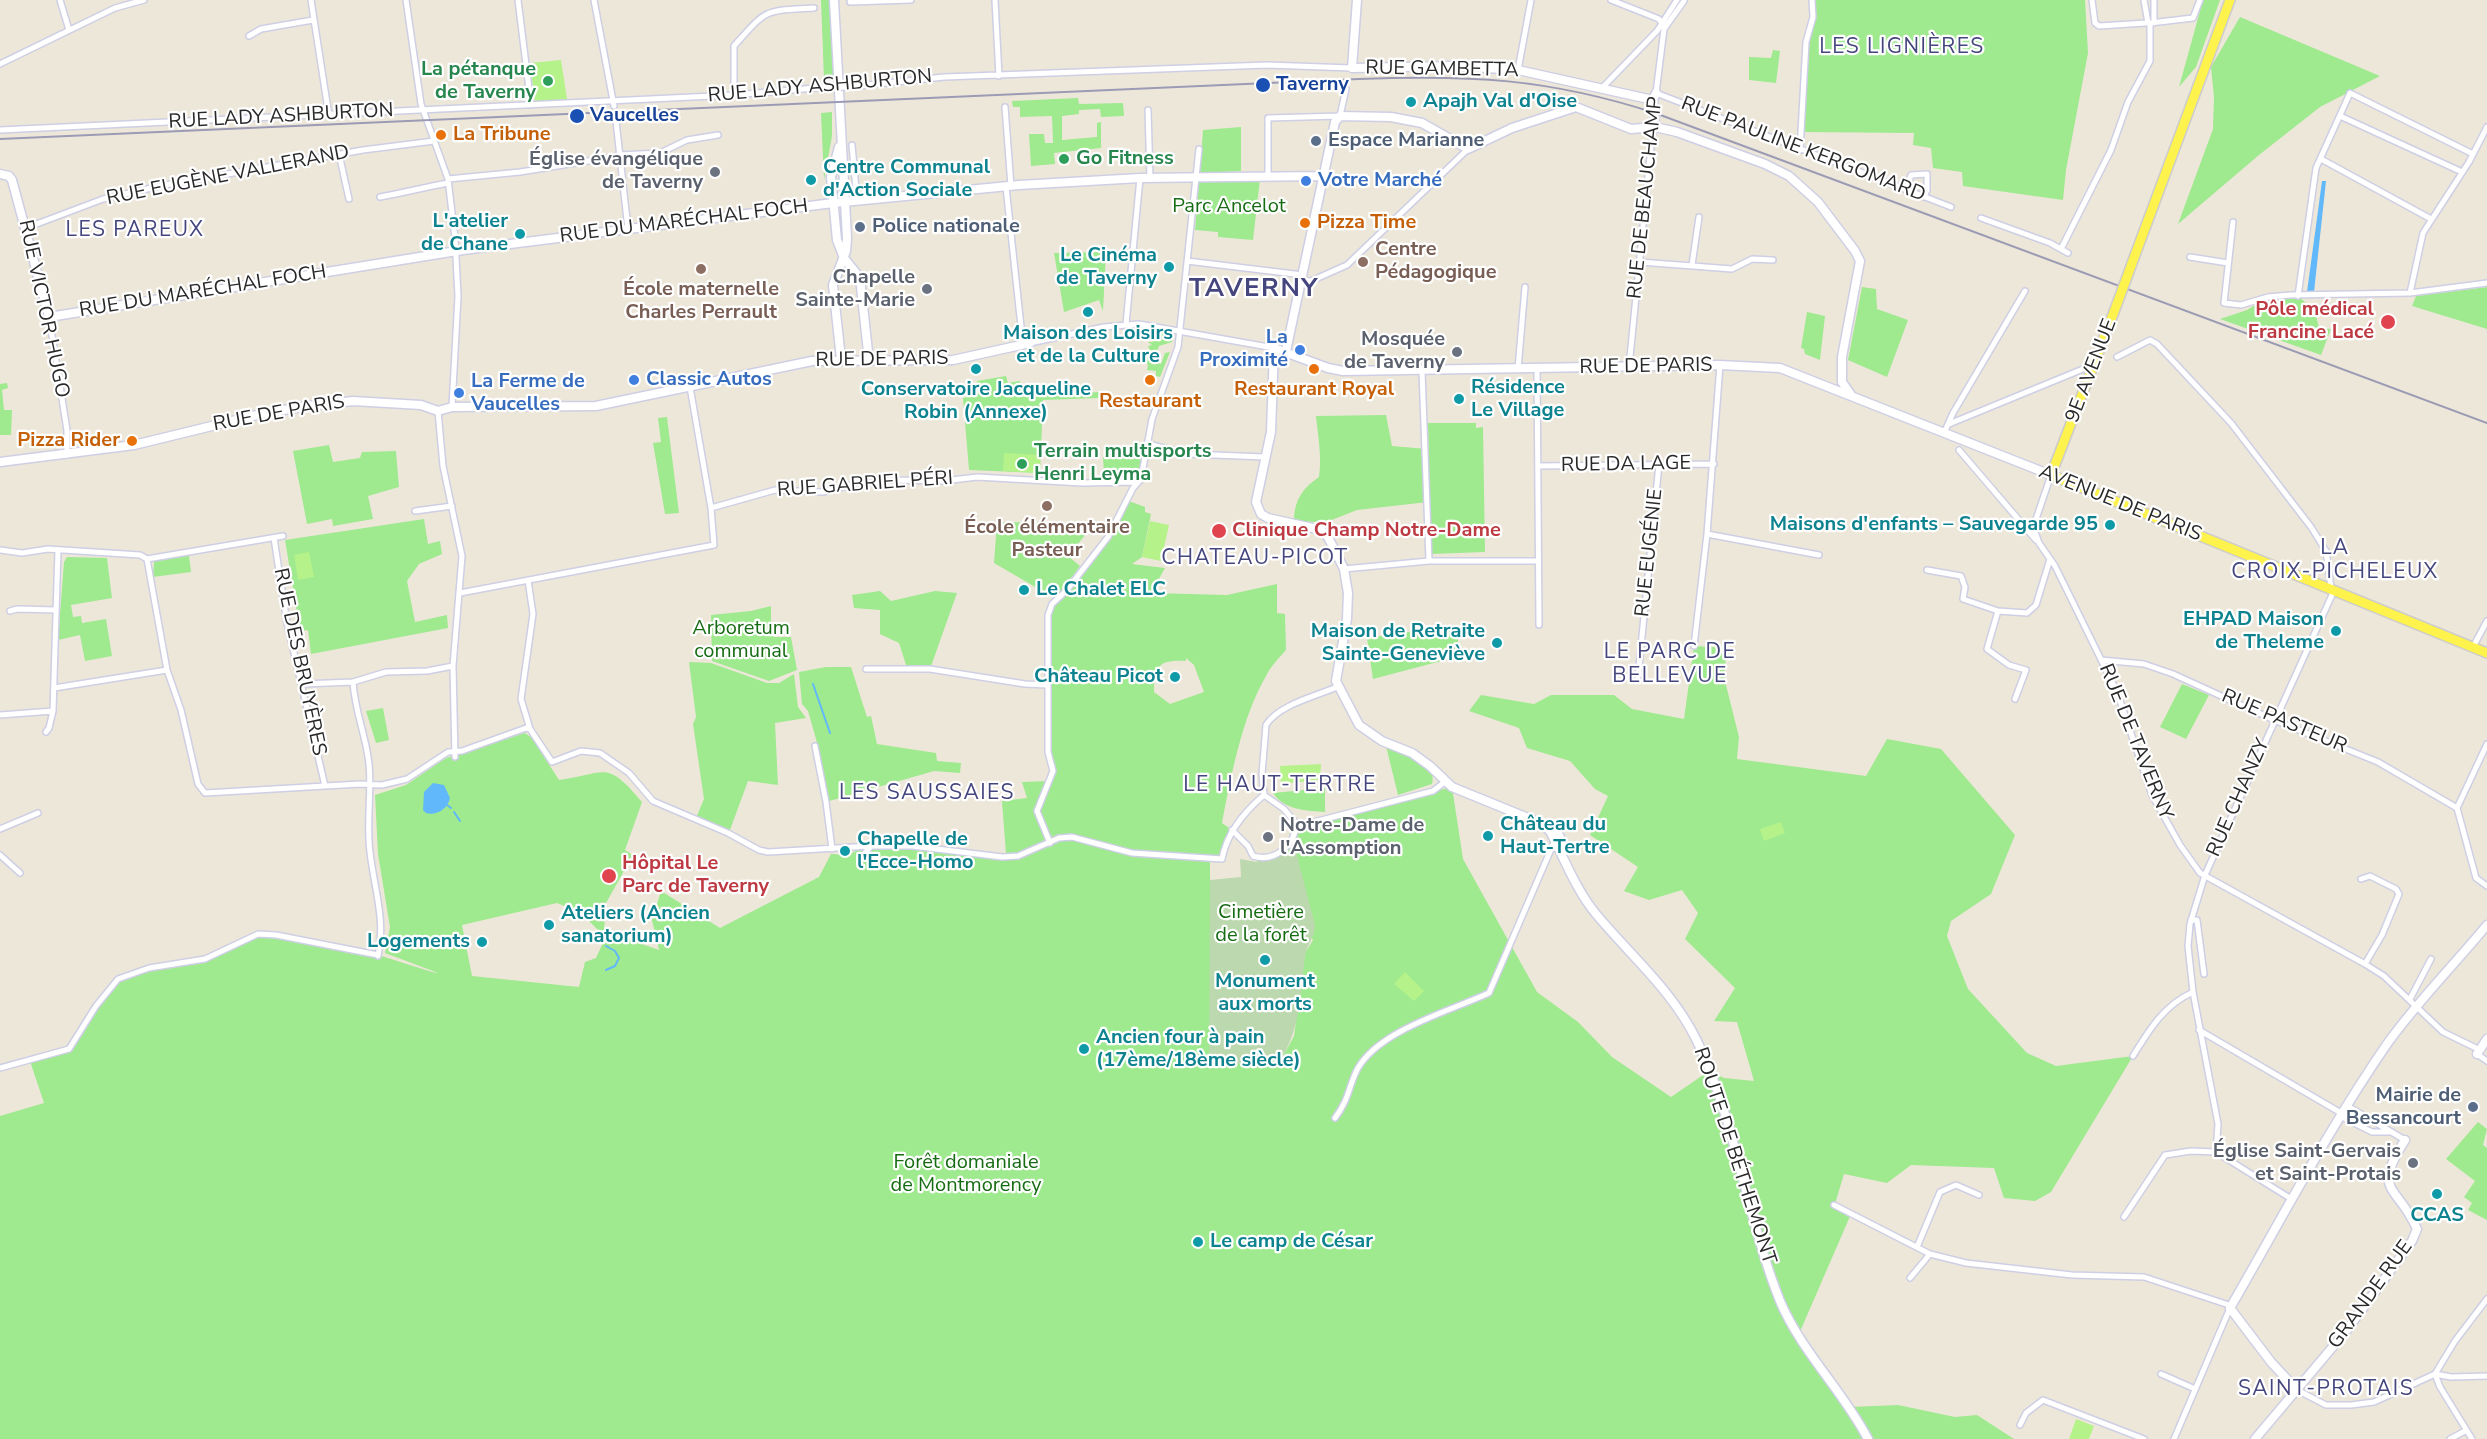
<!DOCTYPE html>
<meta charset="utf-8">
<style>
body{margin:0}
canvas{display:block;background:#ede7d9}
</style>
<canvas width="2487" height="1439"></canvas>
<script>
const c = document.querySelector('canvas').getContext('2d');
c.lineJoin = 'round';
function paint(path, color) { c.fillStyle = color; c.fill(path, 'evenodd'); }
function trace(path, color, width, dash) { c.strokeStyle = color; c.lineWidth = width; c.lineCap = dash ? 'butt' : 'round'; c.setLineDash(dash || []); c.stroke(path); }
function label(font, color, halo, rows, align = 'center') {
  c.font = font + ' "Nunito Sans",sans-serif'; c.lineWidth = 4.5; c.setLineDash([]); c.textBaseline = 'middle'; c.strokeStyle = halo; c.fillStyle = color; for (const [text, x, y, turn = 0] of rows) {
    c.save(); c.translate(x, y); c.rotate((+turn || 0) * Math.PI / 180); c.textAlign = isNaN(turn) ? turn : align; if (halo) c.strokeText(text, 0, 0); c.fillText(text, 0, 0); c.restore();
  }
}
const green = new Path2D(`
 M821 0H830L834 80H824Z
 M1812 0H2085L2088 53 2066 170 2063 200 1963 186 1962 172 1933 168 1931 148 1913 145 1914 133 1801 132Z
 M2203 0H2220L2196 67 2179 87Z
 M2240 17 2380 76 2320 107 2259 155 2178 224 2213 129 2214 97 2211 67Z
 M1773 50 1780 51 1776 83 1749 80V57L1771 58Z
 M1078 98 1079 104 1123 103 1124 116 1101 117 1100 109 1079 110V114L1062 116V140L1097 137V123L1101 122V148L1054 153 1055 164 1031 166 1029 134H1044L1045 143H1053L1052 116 1020 117V107H1013L1012 101Z
 M832 112V136L824 180 821 113Z
 M1241 127V171L1200 173 1203 130Z
 M1260 179 1253 240 1218 237V232L1195 230 1199 181Z
 M1106 252 1103 311 1099 300 1064 312 1054 253Z
 M1862 287 1876 289 1877 309 1908 320 1887 377 1848 360Z
 M2487 287V329L2412 306 2416 296Z
 M2298 296 2315 311 2319 328 2331 329 2321 355 2220 319 2247 310 2268 297Z
 M1807 312 1825 316 1820 360 1805 354 1804 349 1801 348Z
 M1152 330 1174 335 1172 342 1159 346 1153 360 1161 364 1165 353 1170 352 1160 377 1156 376V371L1147 370 1148 365 1145 360 1149 354 1145 350 1150 351 1148 346 1152 345 1148 342H1152Z
 M1006 376 1008 383 1020 381 1021 397 1099 392V398L1043 400 1040 473 969 470 963 398 978 395 977 381Z
 M7 383 8 388 2 390 4 410H12L11 435H0V384Z
 M1386 415 1392 446 1427 449 1428 502 1357 510 1324 523 1294 520C1295 499 1302 489 1319 477 1322 456 1318 437 1316 416Z
 M667 417 679 513 665 514 653 443 661 442 658 418Z
 M1428 423H1476V428L1483 427 1485 552 1431 554Z
 M329 445 333 462 360 458 362 452 396 451 399 487 368 496 373 519 333 526 332 519 307 524 293 451Z
 M1103 457 1143 459 1140 473 1132 478 1131 472 1104 474Z
 M1126 500 1145 507V512L1151 514 1142 557 1132 564 1165 568 1151 593 1227 595 1277 584V613L1285 614 1286 650C1279 658 1271 666 1266 676 1242 717 1231 776 1222 823L1232 830 1222 859 1210 858V1066L1281 1060 1294 1036 1305 953 1313 940 1256 860 1284 851 1299 825 1452 787 1463 859 1537 992 1578 1022 1612 1057 1671 1097 1709 1071 1724 1078 1754 1081 1737 1022 1714 1021 1735 988 1685 939 1698 913 1682 890 1649 900 1624 891 1638 867 1590 835 1608 796 1595 789 1570 761 1527 748 1519 728 1469 711 1481 695 1534 704 1551 695H1614L1632 709 1684 719 1694 646 1727 648 1724 677 1739 737 1737 759 1866 776 1887 739 1941 749 2015 835 1991 894 1951 921 1947 936 1968 989 2027 1053 2056 1066 2133 1056 2051 1192 2035 1201 2004 1198 1994 1168 1911 1165 1887 1183 1844 1174 1835 1204 1851 1214 1799 1334 1850 1407 1898 1405 1955 1417 1977 1415 2014 1439H0V1116L44 1103 30 1061 66 1051 118 979 149 968 202 959 258 934 372 953 432 972 438 973 385 953 390 927 378 854 375 795 406 785 446 758 525 733 532 738 559 780C607 773 606 759 642 802L625 850 633 855 606 903 604 931 598 930 581 913 557 903 462 925 472 976 579 987 585 962 596 958 608 932 659 950 652 920 661 891 720 928 819 877 831 854 848 855 860 849 865 853 871 846H916L988 856 1006 854 1002 801 1027 798 1022 782 1048 781 1053 771 1048 752 1049 609 1108 537ZM1186 658 1194 665 1204 692 1170 704 1154 692C1154 666 1159 659 1186 661Z
 M424 519 428 544 440 541 442 554 419 564 407 581 415 622 447 615 448 628 311 654 308 630 300 631 285 540Z
 M997 522 1056 523V532L1086 534 1068 556 1080 566 1056 599 994 563Z
 M189 556 191 572 153 577 154 561Z
 M67 557 107 558 112 598 71 605 73 617 81 616 82 623 106 619 112 656 85 661 80 635 58 640 64 562Z
 M880 591 891 601 935 591 957 593 930 669 907 668 899 643 880 634V610L854 608 852 595Z
 M771 606V634L774 637H791L797 670 769 681 712 661 711 615 751 611Z
 M1456 625 1460 656 1373 679 1367 638Z
 M689 662 711 663 767 683H779L794 674 798 707 806 718 775 723 778 785 748 781 730 830 696 818 704 799 693 724 696 717Z
 M826 667H851L867 717 871 716 877 744 936 753 937 761 961 763 960 773 934 771 826 802 818 746 808 711 802 704 799 672Z
 M2182 684 2209 695 2186 739 2160 727Z
 M383 708 389 740 376 743 366 711Z
 M1386 746C1401 752 1439 763 1432 784L1398 795Z
 M1325 788V812C1307 811 1284 810 1273 793Z
 M2478 1122 2487 1129 2483 1145 2487 1148V1220L2468 1210 2472 1203 2464 1197 2475 1181 2446 1159Z`);
const cemetery = new Path2D(`
 M1296 852 1315 925C1315 937 1307 944 1305 956 1300 995 1301 1025 1281 1060L1209 1066 1210 880 1241 877 1240 859 1257 862Z`);
const pitch = new Path2D(`
 M561 60 567 99 535 102 530 63Z
 M1004 453 1040 455V473L1003 471Z
 M1150 521 1169 525 1161 561 1142 557Z
 M309 552 314 577 298 580 294 555Z
 M1321 764 1320 780 1281 784 1280 766Z
 M1781 822 1785 833 1764 841 1760 829Z
 M1405 972 1424 991 1414 1001 1394 984Z
 M2076 1419 2094 1426 2089 1439H2069Z`);
const water = new Path2D(`
 M2322 181H2326L2314 292H2307Z
 M433 783 444 785 450 798C448 809 436 816 426 813L423 810 424 792Z`);
const stream = new Path2D(`
 M813 684 830 733
 M447 805 451 808
 M454 812 460 821
 M606 946 615 951 619 958 615 966 606 970`);
const streetTunnel = new Path2D(`
 M614 106 616 121`);
const street = new Path2D(`
 M60 0 69 30
 M311 0 329 116
 M406 0 421 104 448 179 455 238 458 296 452 407
 M518 0 531 105
 M594 0 614 106
 M995 0 999 76
 M1611 0 1659 19 1664 27
 M2092 0 2095 23 2099 26 2146 23
 M2144 0 2148 23
 M2154 0V23
 M1684 1 1664 29 1656 93 1951 207
 M850 2 911 0
 M2150 23 2193 18 2200 0
 M249 36 261 29 313 20
 M0 64 115 8 144 0
 M1518 70 1531 0
 M848 87 944 77 1267 65 1352 68
 M1603 87 1657 31 1677 0
 M734 95V46C768 8 763 11 814 8
 M1005 107 1011 186
 M1148 110 1150 178
 M2340 116 2462 172
 M616 121 628 229
 M0 130 734 95 815 88
 M852 145 857 201
 M1800 150 1806 42 1813 17 1812 0
 M339 154 349 199
 M619 155 660 153 687 140 718 135
 M2321 159 2431 219
 M1268 176V118L1340 116 1346 89
 M448 179 520 172 619 156
 M1006 187 1023 345
 M1906 190 1911 175 1927 174V190L1924 197
 M380 197C403 193 425 187 448 183
 M1981 218 2050 243 2068 253
 M2233 222 2224 303 2241 305 2268 297 2290 295 2410 293 2487 283
 M26 228 103 199 160 186 363 150 434 141
 M2061 249 2111 150 2128 102 2150 61V23
 M2190 257 2228 263
 M1187 261 1303 275
 M1640 262 1732 269 1752 259 1773 260
 M1692 265 1699 217
 M1301 280 1311 281 1347 265 1468 149
 M2410 293 2423 233 2469 162 2487 127
 M2298 296 2316 168 2350 93 2473 154
 M49 317 67 430V455
 M1126 324 1140 178
 M1030 343 1104 327 1139 324 1274 348
 M2117 357 2150 340 2157 344 2231 423 2311 527 2326 551 2332 595 2205 875 2190 924 2188 946 2193 992 2218 1124 2216 1152 2293 1200
 M1629 367 1652 136 1655 127
 M1518 369 1525 287
 M1537 369 1539 625
 M1422 371 1429 561
 M438 411 443 466 462 556 453 666 455 757
 M1949 424 2083 369
 M1944 433 1953 413 2025 291
 M1148 444 1188 454 1265 457
 M1959 450 2036 540
 M1538 466 1714 464
 M2051 475 2035 522 2034 529 2039 543 2055 566 2117 692 2152 795 2180 845 2200 873 2365 964 2384 976 2443 1032 2480 1050
 M711 508 775 490 823 492 855 484 890 480 943 481 977 477 1082 483 1137 482
 M415 511 452 506
 M1707 534 1819 555
 M274 538 287 623 325 786
 M0 550 22 553 48 549 140 555 147 559 283 536
 M147 559 167 670
 M1344 569 1429 561H1538
 M1927 570 1961 576 1965 587 1963 599 1998 611 2027 613 2036 605 2050 559
 M528 580 533 614 521 699 530 729 552 762 581 751 600 753 629 773 653 801 728 833 759 850 768 852 871 846H912L1002 857 1018 856 1059 838 1072 837 1132 853 1222 859C1227 832 1244 812 1264 795
 M460 593 714 545 711 508 690 387
 M10 611 17 609 56 610
 M1998 611 1987 649 2009 665 2026 670 2015 699
 M1694 646 1707 534 1720 365
 M2473 647 2487 621
 M2101 660 2144 664 2173 674 2274 720 2378 762 2457 808
 M866 669H930L1025 684 1047 685
 M1638 677 1659 464
 M353 682C355 713 366 735 369 764 372 793 366 822 370 852 374 888 386 920 378 956
 M303 684 353 682 386 672 427 671 453 666
 M54 688 167 670 181 710 198 784 205 793 360 784 382 785 407 779 448 752 462 751 526 728 530 729
 M0 715 53 711
 M46 732 49 728 53 711 58 550
 M2487 744 2457 808 2476 878 2487 886
 M815 746 826 802 832 849
 M1296 823 1284 809 1264 795 1262 774 1266 725C1278 705 1316 696 1337 687
 M1296 823 1306 824 1433 791 1446 781
 M0 829 38 813
 M1232 830 1248 846 1253 856C1275 863 1296 844 1296 823
 M1050 843 1037 811 1053 771 1048 752V615L1052 604 1066 591 1108 537 1133 488 1141 479 1152 419 1178 347 1199 149
 M865 853 871 846
 M0 855 20 873
 M2361 879 2370 876 2396 889 2399 894 2382 935 2365 964
 M2191 920H2197L2204 974
 M2410 999 2431 959
 M2199 1030 2341 1113
 M2477 1054 2487 1061
 M2133 1056C2150 1029 2163 1006 2193 992
 M0 1068 69 1049 96 1006 118 979 149 968 205 959 258 934 276 935 378 955
 M2345 1109 2349 1107 2405 1140
 M2340 1116 2372 1132H2392
 M1335 1118C1350 1098 1348 1087 1358 1068 1380 1030 1450 1011 1489 993L1555 840
 M1834 1205 1930 1254 1966 1263 2072 1275 2144 1277 2232 1306
 M2124 1217 2165 1155 2191 1151 2216 1152
 M1917 1247 1940 1192 1956 1185 1979 1195
 M1910 1278 1930 1254
 M2161 1374 2195 1389
 M2435 1374 2440 1387 2472 1439
 M2435 1374 2451 1377 2487 1376
 M2297 1390 2326 1405H2351L2374 1402 2435 1374 2455 1341 2487 1299
 M2020 1425 2026 1413 2043 1400 2144 1439
 M2174 1439 2230 1308
 M2450 1439 2465 1431`);
const secondary = new Path2D(`
 M834 0 847 238 846 251 833 285 841 359
 M1357 0 1352 68 1454 66 1518 70 1653 100
 M1655 127 1653 100 1656 93
 M839 147 831 177 837 240 844 258 860 278 869 361
 M0 174 9 176 12 180 49 317 463 250 833 203 1019 185 1140 178 1324 176
 M1286 351 1335 122 1340 116 1391 117 1422 123 1468 149 1512 128 1576 107 1631 129 1655 127 1677 132 1765 164 1789 176 1818 202 1855 251 1860 261 1842 357V382L1851 395
 M0 462 134 445 261 414 307 406 353 401 421 405 438 411 452 407 596 406 812 361 953 360 1030 343
 M1544 826 1550 831C1564 858 1576 890 1596 914 1631 956 1673 991 1697 1041 1736 1121 1747 1219 1780 1301 1801 1351 1843 1391 1868 1439
 M1562 854 1560 837 1555 829 1452 787 1430 766 1412 753 1382 741 1359 725 1336 681 1347 619 1348 593 1344 569 1328 537 1321 530 1268 518 1261 514 1256 502 1271 432 1274 348 1328 368 1343 371 1720 365 1780 368 2051 475
 M2477 1054 2487 1039
 M2297 1390 2271 1362 2230 1308C2281 1220 2329 1128 2387 1044 2417 1002 2454 965 2487 925
 M2255 1439 2347 1330 2412 1241 2417 1229C2397 1183 2371 1194 2405 1140`);
const primary = new Path2D(`
 M2131 266 2230 0
 M2117 304 2051 475 2487 653`);
const rail = new Path2D(`
 M0 139 1359 79C1470 75 1547 78 1655 113L2487 423`);
const streetBridge = new Path2D(`
 M815 88 848 87`);
const primaryBridge = new Path2D(`
 M2117 304 2131 266`);
const markers = [
 [548,81,6,"#2e9e5b"],
 [1263,85,8,"#1a4fb4"],
 [1411,102,6,"#0f9aa8"],
 [577,116,8,"#1a4fb4"],
 [441,135,6,"#e8710a"],
 [1316,141,6,"#5c6f8a"],
 [1064,159,6,"#2e9e5b"],
 [715,172,6,"#6b7280"],
 [811,180,6,"#0f9aa8"],
 [1306,181,6,"#3f7fe0"],
 [1305,223,6,"#e8710a"],
 [860,227,6,"#5c6f8a"],
 [520,234,6,"#0f9aa8"],
 [1363,262,6,"#8d6e63"],
 [1169,267,6,"#0f9aa8"],
 [701,269,6,"#8d6e63"],
 [927,289,6,"#6b7280"],
 [1088,312,6,"#0f9aa8"],
 [2388,322,8,"#e0444e"],
 [1300,350,6,"#3f7fe0"],
 [1457,352,6,"#6b7280"],
 [976,369,6,"#0f9aa8"],
 [1314,369,6,"#e8710a"],
 [634,380,6,"#3f7fe0"],
 [1150,380,6,"#e8710a"],
 [459,393,6,"#3f7fe0"],
 [1459,399,6,"#0f9aa8"],
 [132,441,6,"#e8710a"],
 [1022,464,6,"#2e9e5b"],
 [1047,506,6,"#8d6e63"],
 [2110,525,6,"#0f9aa8"],
 [1219,531,8,"#e0444e"],
 [1024,590,6,"#0f9aa8"],
 [2336,631,6,"#0f9aa8"],
 [1497,643,6,"#0f9aa8"],
 [1175,677,6,"#0f9aa8"],
 [1488,836,6,"#0f9aa8"],
 [1268,837,6,"#6b7280"],
 [845,851,6,"#0f9aa8"],
 [609,876,8,"#e0444e"],
 [549,925,6,"#0f9aa8"],
 [482,942,6,"#0f9aa8"],
 [1265,960,6,"#0f9aa8"],
 [1084,1049,6,"#0f9aa8"],
 [2473,1107,6,"#5c6f8a"],
 [2413,1163,6,"#6b7280"],
 [2437,1194,6,"#0f9aa8"],
 [1198,1242,6,"#0f9aa8"]
];
const leisureNames = [
 ["La pétanque",536,70,"right"],
 ["de Taverny",536,93,"right"],
 ["Go Fitness",1076,159],
 ["Terrain multisports",1034,452],
 ["Henri Leyma",1034,475]
];
const streetNames = [
 ["RUE GAMBETTA",1442,70,1],
 ["RUE LADY ASHBURTON",820,87,-5],
 ["RUE LADY ASHBURTON",281,117,-3],
 ["RUE PAULINE KERGOMARD",1803,150,21],
 ["RUE EUGÈNE VALLERAND",228,176,-11],
 ["RUE DE BEAUCHAMP",1646,198,-84],
 ["RUE DU MARÉCHAL FOCH",684,222,-7],
 ["RUE DU MARÉCHAL FOCH",203,292,-9],
 ["RUE VICTOR HUGO",43,309,78],
 ["RUE DE PARIS",882,360,-1],
 ["RUE DE PARIS",1646,367,-1],
 ["9E AVENUE",2092,371,-69],
 ["RUE DE PARIS",279,414,-10],
 ["RUE DA LAGE",1626,465,-1],
 ["RUE GABRIEL PÉRI",865,485,-4],
 ["AVENUE DE PARIS",2120,504,22],
 ["RUE EUGÉNIE",1650,553,-84],
 ["RUE DES BRUYÈRES",299,662,78],
 ["RUE PASTEUR",2284,722,23],
 ["RUE DE TAVERNY",2135,742,68],
 ["RUE CHANZY",2239,798,-66],
 ["ROUTE DE BÉTHEMONT",1734,1156,72],
 ["GRANDE RUE",2371,1295,-54]
];
const transitNames = [
 ["Taverny",1276,85],
 ["Vaucelles",590,116]
];
const cultureNames = [
 ["Apajh Val d'Oise",1423,102],
 ["Centre Communal",823,168],
 ["d'Action Sociale",823,191],
 ["L'atelier",508,222,"right"],
 ["de Chane",508,245,"right"],
 ["Le Cinéma",1157,256,"right"],
 ["de Taverny",1157,279,"right"],
 ["Maison des Loisirs",1088,334,"center"],
 ["et de la Culture",1088,357,"center"],
 ["Résidence",1471,388],
 ["Le Village",1471,411],
 ["Conservatoire Jacqueline",976,390,"center"],
 ["Robin (Annexe)",976,413,"center"],
 ["Maisons d'enfants – Sauvegarde 95",2098,525,"right"],
 ["Le Chalet ELC",1036,590],
 ["EHPAD Maison",2324,620,"right"],
 ["de Theleme",2324,643,"right"],
 ["Maison de Retraite",1485,632,"right"],
 ["Sainte-Geneviève",1485,655,"right"],
 ["Château Picot",1163,677,"right"],
 ["Château du",1500,825],
 ["Haut-Tertre",1500,848],
 ["Chapelle de",857,840],
 ["l'Ecce-Homo",857,863],
 ["Ateliers (Ancien",561,914],
 ["sanatorium)",561,937],
 ["Logements",470,942,"right"],
 ["Monument",1265,982,"center"],
 ["aux morts",1265,1005,"center"],
 ["Ancien four à pain",1096,1038],
 ["(17ème/18ème siècle)",1096,1061],
 ["CCAS",2437,1216,"center"],
 ["Le camp de César",1210,1242]
];
const foodNames = [
 ["La Tribune",453,135],
 ["Pizza Time",1317,223],
 ["Restaurant Royal",1314,390,"center"],
 ["Restaurant",1150,402,"center"],
 ["Pizza Rider",120,441,"right"]
];
const serviceNames = [
 ["Espace Marianne",1328,141],
 ["Police nationale",872,227],
 ["Mairie de",2461,1096,"right"],
 ["Bessancourt",2461,1119,"right"]
];
const worshipNames = [
 ["Église évangélique",703,160],
 ["de Taverny",703,183],
 ["Chapelle",915,278],
 ["Sainte-Marie",915,301],
 ["Mosquée",1445,340],
 ["de Taverny",1445,363],
 ["Notre-Dame de",1280,826,"left"],
 ["l'Assomption",1280,849,"left"],
 ["Église Saint-Gervais",2401,1152],
 ["et Saint-Protais",2401,1175]
];
const shopNames = [
 ["Votre Marché",1318,181],
 ["La",1288,338,"right"],
 ["Proximité",1288,361,"right"],
 ["Classic Autos",646,380],
 ["La Ferme de",471,382],
 ["Vaucelles",471,405]
];
const parkNames = [
 ["Parc Ancelot",1229,207],
 ["Arboretum",741,629],
 ["communal",741,652],
 ["Cimetière",1261,913],
 ["de la forêt",1261,936],
 ["Forêt domaniale",966,1163],
 ["de Montmorency",966,1186]
];
const educationNames = [
 ["Centre",1375,250,"left"],
 ["Pédagogique",1375,273,"left"],
 ["École maternelle",701,290],
 ["Charles Perrault",701,313],
 ["École élémentaire",1047,528],
 ["Pasteur",1047,551]
];
const healthNames = [
 ["Pôle médical",2374,310,"right"],
 ["Francine Lacé",2374,333,"right"],
 ["Clinique Champ Notre-Dame",1232,531],
 ["Hôpital Le",622,864],
 ["Parc de Taverny",622,887]
];
const neighbourhoodNames = [
 ["LES LIGNIÈRES",1902,48],
 ["LES PAREUX",135,231],
 ["LA",2335,549],
 ["CROIX-PICHELEUX",2335,573],
 ["CHATEAU-PICOT",1255,559],
 ["LE PARC DE",1670,653],
 ["BELLEVUE",1670,677],
 ["LE HAUT-TERTRE",1280,786],
 ["LES SAUSSAIES",927,794],
 ["SAINT-PROTAIS",2326,1390]
];
const districtNames = [
 ["TAVERNY",1254,290]
];
paint(green, '#9fe98f');
paint(cemetery, '#bcd8ae');
paint(pitch, '#b5f28a');
paint(water, '#61b8fa');
trace(stream, '#61b8fa', 2);
trace(streetTunnel, '#c6c1b6', 5, [5, 2.5]);
trace(street, '#cecfe4', 8);
trace(secondary, '#cecfe4', 11);
trace(primary, '#ccc', 12);
trace(street, '#fff', 5);
trace(secondary, '#fff', 8);
trace(primary, '#fef24d', 9);
trace(rail, '#9c9bb5', 2);
trace(streetBridge, '#cecfe4', 8, []);
trace(primaryBridge, '#ccc', 12, []);
trace(streetBridge, '#fff', 5);
trace(primaryBridge, '#fef24d', 9);
for (const [x, y, r, color] of markers) { const dot = new Path2D(); dot.arc(x, y, r, 0, 2 * Math.PI); c.fillStyle = color; c.fill(dot); trace(dot, '#fff', 2); }
label('bold 20px', '#27864d', '#fff', leisureNames, 'left');
label('20px', '#292929', '#fff', streetNames);
label('bold 20px', '#164399', '#fff', transitNames, 'left');
label('bold 20px', '#0d838f', '#fff', cultureNames, 'left');
label('bold 20px', '#c56008', '#fff', foodNames, 'left');
label('bold 20px', '#4e5e75', '#fff', serviceNames, 'left');
label('bold 20px', '#5b616d', '#fff', worshipNames, 'right');
label('bold 20px', '#366cbe', '#fff', shopNames, 'left');
label('20px', '#166c13', '#fff', parkNames);
label('bold 20px', '#785e54', '#fff', educationNames);
label('bold 20px', '#be3a42', '#fff', healthNames, 'left');
c.letterSpacing = '1.5px';
label('21px', '#45467e', '#fff', neighbourhoodNames);
c.letterSpacing = '0px';
c.letterSpacing = '1.5px';
label('bold 26px', '#45467e', '#fff', districtNames);
c.letterSpacing = '0px';
</script>
